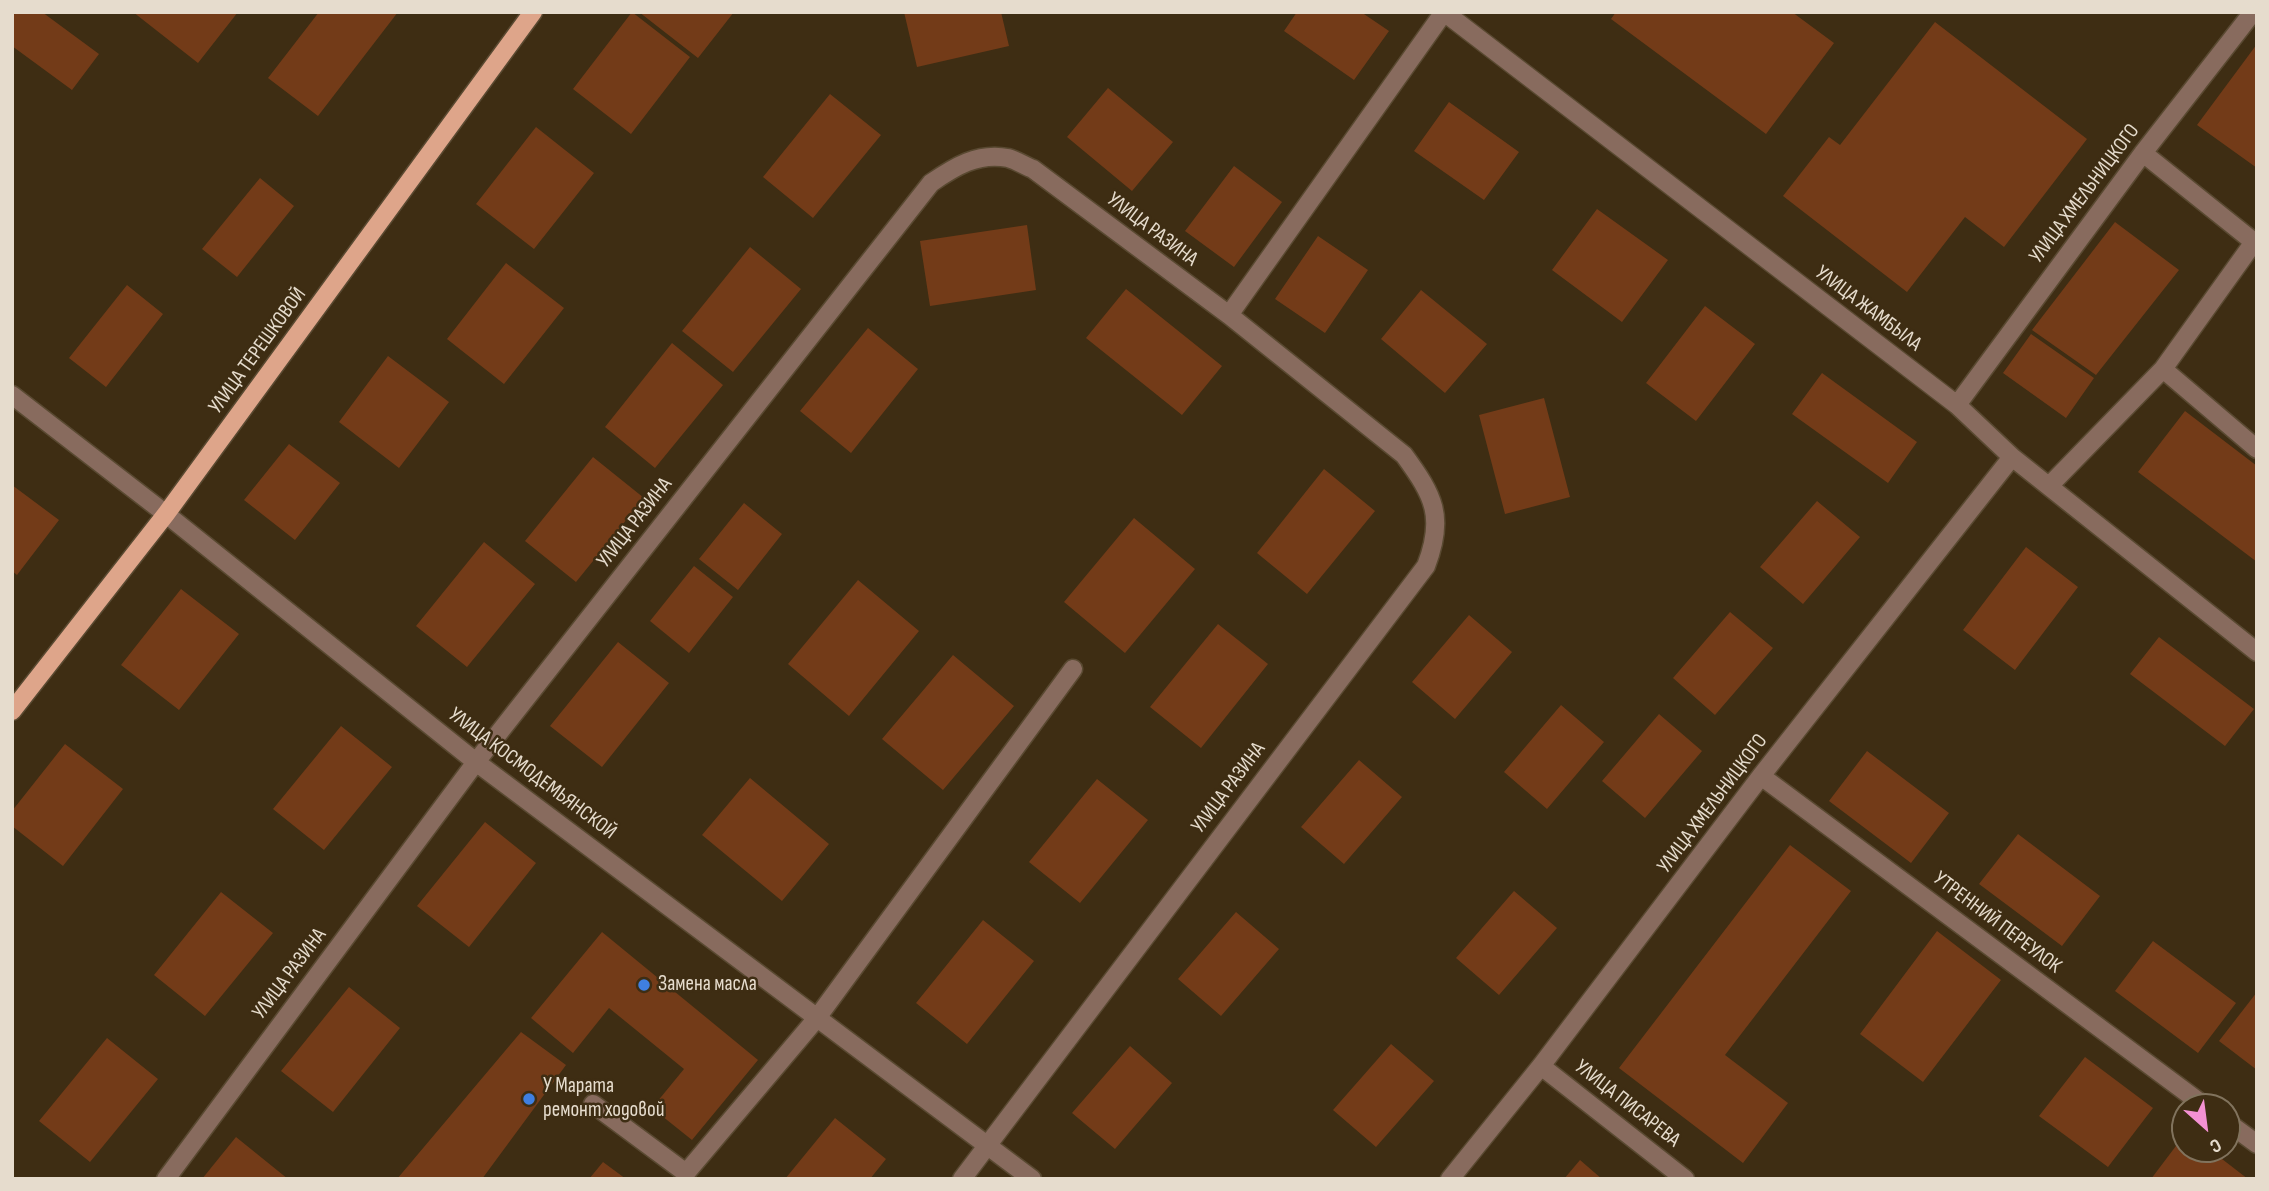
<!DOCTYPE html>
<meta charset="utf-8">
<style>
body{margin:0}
#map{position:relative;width:2269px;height:1191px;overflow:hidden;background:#3e2d13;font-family:"Sofia Sans Condensed",sans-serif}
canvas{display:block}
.frame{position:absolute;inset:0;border:14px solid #e6dccd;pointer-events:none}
.north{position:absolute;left:2171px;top:1093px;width:70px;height:70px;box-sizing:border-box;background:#3e2d13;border:2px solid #81735d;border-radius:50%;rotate:152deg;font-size:19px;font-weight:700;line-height:28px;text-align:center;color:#e6dccd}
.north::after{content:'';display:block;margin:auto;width:24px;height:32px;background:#f491d3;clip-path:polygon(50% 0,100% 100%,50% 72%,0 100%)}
</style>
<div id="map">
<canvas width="2269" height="1191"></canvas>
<div class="frame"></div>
<div class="north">С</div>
</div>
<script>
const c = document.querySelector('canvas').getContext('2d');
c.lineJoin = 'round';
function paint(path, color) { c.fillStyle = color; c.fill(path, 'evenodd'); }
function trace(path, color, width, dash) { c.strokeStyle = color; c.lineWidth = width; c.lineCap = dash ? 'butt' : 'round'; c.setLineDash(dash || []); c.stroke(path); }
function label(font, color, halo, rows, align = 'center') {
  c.font = font + ' "Sofia Sans Condensed",sans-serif'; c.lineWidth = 5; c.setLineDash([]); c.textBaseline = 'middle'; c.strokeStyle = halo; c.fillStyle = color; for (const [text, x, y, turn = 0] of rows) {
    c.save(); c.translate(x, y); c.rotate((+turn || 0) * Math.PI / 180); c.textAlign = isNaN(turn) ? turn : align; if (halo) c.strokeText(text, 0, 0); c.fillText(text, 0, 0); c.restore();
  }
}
const building = new Path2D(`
 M16 12H42L99 54 72 90 12 46V17Z
 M133 12H238L198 63Z
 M319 12H398L318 116 268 78Z
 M632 12 690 57 631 134 573 89Z
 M639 12H734L698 58Z
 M904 12H1001L1009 46 917 67Z
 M1297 12H1361L1389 31 1354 80 1284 31Z
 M1616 12H1792L1834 43 1766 134 1611 19Z
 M1935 22 2087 139 2004 247 1965 217 1907 292 1783 196 1829 137 1840 145Z
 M2257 44V168L2197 125Z
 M1108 88 1173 142 1132 191 1067 137Z
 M830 94 881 135 813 218 763 177Z
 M1449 102 1519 152 1484 200 1414 151Z
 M536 127 594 173 534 249 476 204Z
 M1234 166 1282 202 1234 267 1185 231Z
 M260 178 294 206 237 277 202 249Z
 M1597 209 1668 260 1622 322 1552 270Z
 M2115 222 2179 270 2096 375 2032 330Z
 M1027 225 1036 290 930 306 920 241Z
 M1318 236 1368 270 1325 333 1275 299Z
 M750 247 801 289 733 372 682 331Z
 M506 263 564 308 504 384 447 339Z
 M127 285 163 314 106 387 69 358Z
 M1126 289 1222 366 1182 415 1086 338Z
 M1421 290 1487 344 1445 393 1381 339Z
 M1705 306 1755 344 1696 421 1646 383Z
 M868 328 918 369 851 453 800 411Z
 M2031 334 2094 378 2066 418 2003 373Z
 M672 343 723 385 655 468 605 427Z
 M388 356 449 402 399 468 339 422Z
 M1822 373 1917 442 1888 483 1792 414Z
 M1544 398 1570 497 1505 514 1479 415Z
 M2185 411 2257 466V562L2138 472Z
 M289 444 340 483 295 540 244 500Z
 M593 457 644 498 576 582 525 541Z
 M1324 469 1375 511 1307 594 1257 553Z
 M12 485 59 520 17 575 12 571Z
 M1817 501 1860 537 1803 604 1760 567Z
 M744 503 782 534 738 590 699 559Z
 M1134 518 1195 569 1125 653 1064 602Z
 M484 542 535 584 467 667 416 626Z
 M2026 547 2078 587 2015 670 1963 630Z
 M694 566 733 597 689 653 650 621Z
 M858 580 919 631 849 716 788 664Z
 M181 589 239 634 179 710 121 665Z
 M1730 612 1773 648 1715 715 1673 678Z
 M1469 615 1512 652 1455 719 1412 682Z
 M1218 624 1268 664 1201 748 1150 707Z
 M2159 637 2254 709 2225 746 2130 674Z
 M618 642 669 683 602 767 550 726Z
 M953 655 1014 706 943 790 882 739Z
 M1561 705 1604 742 1547 809 1504 772Z
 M1659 714 1702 751 1645 818 1602 781Z
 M341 726 392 767 324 850 273 809Z
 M65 744 123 789 63 866 12 826V811Z
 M1867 751 1949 813 1911 863 1829 801Z
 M1359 760 1402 797 1344 864 1301 827Z
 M750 778 829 844 782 901 702 835Z
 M1097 779 1148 820 1080 903 1029 862Z
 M485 822 536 863 469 947 417 906Z
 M2018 834 2100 896 2062 946 1979 884Z
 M1790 845 1851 891 1725 1055 1788 1103 1743 1163 1619 1068Z
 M1514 891 1557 928 1499 995 1456 958Z
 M221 892 273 933 205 1016 154 975Z
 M1236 912 1279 949 1221 1016 1178 979Z
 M983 920 1034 961 967 1044 916 1003Z
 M1937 931 2001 980 1923 1082 1860 1034Z
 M602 932 758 1060 692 1140 652 1108 684 1069 609 1008 573 1053 531 1018Z
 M2153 941 2236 1003 2198 1053 2115 991Z
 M349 987 400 1028 333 1112 281 1071Z
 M2257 992V1070L2219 1041Z
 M521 1032 566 1065 482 1179H397Z
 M107 1038 158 1079 90 1162 39 1121Z
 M1391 1044 1434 1081 1376 1147 1333 1110Z
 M1130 1046 1172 1083 1115 1149 1072 1113Z
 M2085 1057 2153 1108 2108 1167 2039 1116Z
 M835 1118 886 1159 870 1179H785Z
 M2185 1134V1149H2209L2248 1179H2151Z
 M236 1137 288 1179H202Z
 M1580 1160 1602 1179H1564Z
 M603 1162 626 1179H589Z`);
const minor = new Path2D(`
 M1444 12 1957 405 2012 457 2257 652
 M1229 315 1444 12
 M2163 369 2257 449
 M12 395 166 514 476 762 1032 1179
 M1957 405 2143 153 2253 12
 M2049 486 2163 369 2254 242 2143 153
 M1761 776 2206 1107
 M1541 1066 1685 1179
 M593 1104 686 1173 817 1018 1073 669
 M2227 1122 2257 1144
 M166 1179 476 762 931 183C954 167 978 152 1008 158 1016 160 1025 166 1033 169L1229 315 1404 455C1434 496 1445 517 1426 566L962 1179
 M1450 1179 1541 1066 1761 776 2012 457`);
const major = new Path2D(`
 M12 711 166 514 533 12`);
const markers = [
 [644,985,7,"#3f7fe0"],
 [529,1099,7,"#3f7fe0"]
];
const streetNames = [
 ["УЛИЦА ХМЕЛЬНИЦКОГО",2085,194,-53],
 ["УЛИЦА РАЗИНА",1152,230,37],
 ["УЛИЦА ЖАМБЫЛА",1868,309,37],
 ["УЛИЦА ТЕРЕШКОВОЙ",258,351,-54],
 ["УЛИЦА РАЗИНА",635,523,-52],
 ["УЛИЦА КОСМОДЕМЬЯНСКОЙ",532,774,37],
 ["УЛИЦА РАЗИНА",1229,788,-53],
 ["УЛИЦА ХМЕЛЬНИЦКОГО",1713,804,-53],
 ["УТРЕННИЙ ПЕРЕУЛОК",1997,923,37],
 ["УЛИЦА РАЗИНА",290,974,-53],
 ["УЛИЦА ПИСАРЕВА",1627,1104,38]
];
const poiNames = [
 ["Замена масла",658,985],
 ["У Марата",543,1087],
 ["ремонт ходовой",543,1111]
];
paint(building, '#733b18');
trace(minor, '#594931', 21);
trace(major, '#594931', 21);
trace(minor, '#886b5e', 18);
trace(major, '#dea58a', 18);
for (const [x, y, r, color] of markers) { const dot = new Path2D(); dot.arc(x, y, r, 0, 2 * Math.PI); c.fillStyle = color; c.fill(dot); trace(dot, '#3e2d13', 2.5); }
label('21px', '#e6dccd', '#3e2d13', streetNames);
label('21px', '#e6dccd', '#3e2d13', poiNames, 'left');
</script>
